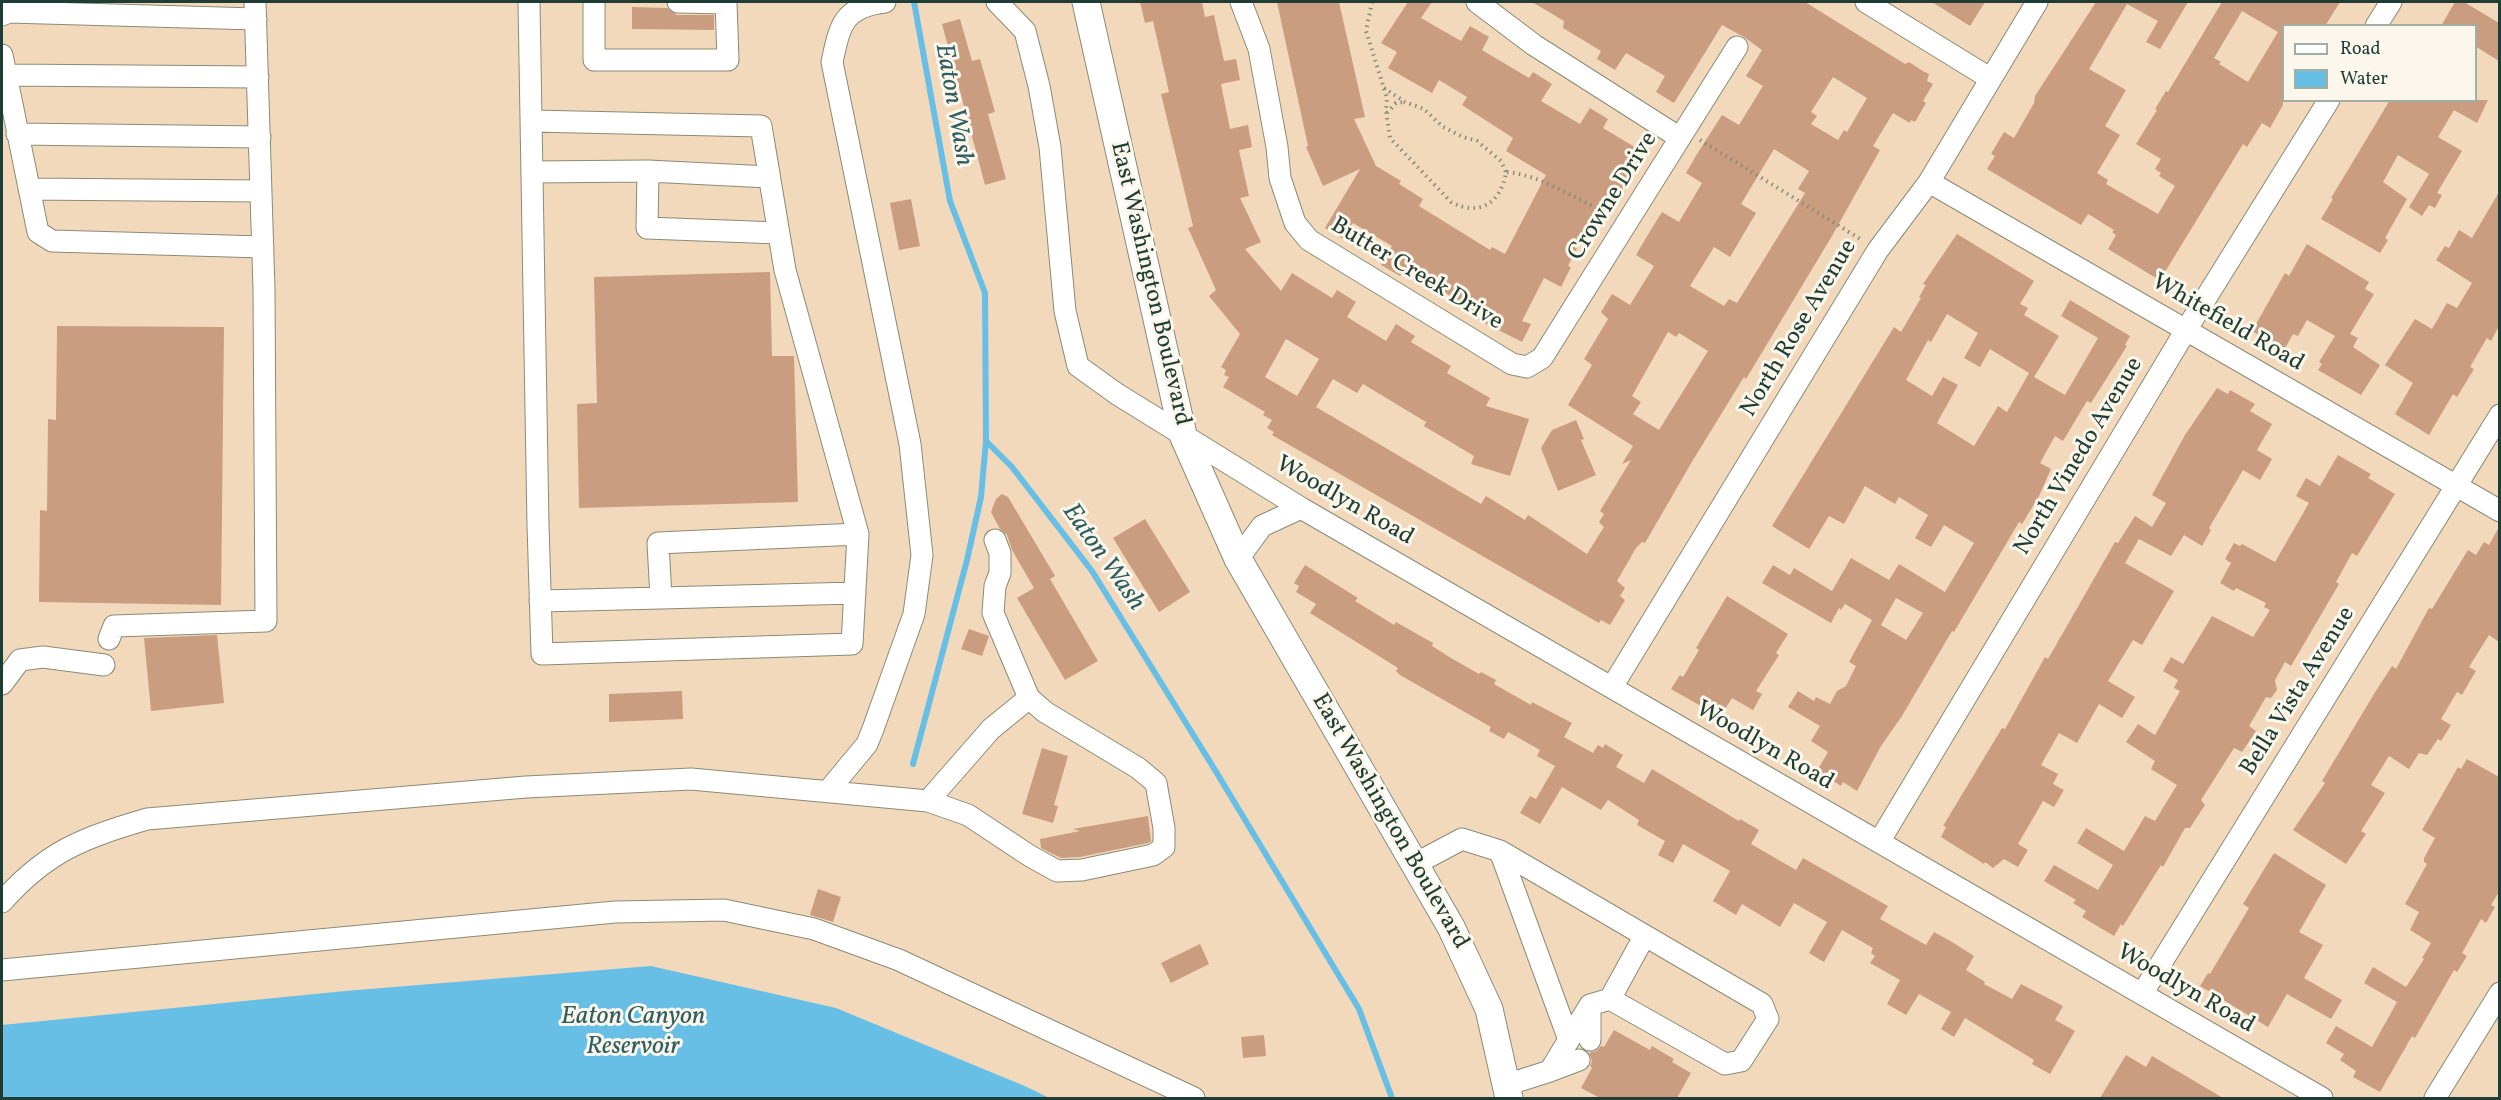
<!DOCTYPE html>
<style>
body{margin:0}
#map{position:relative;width:2501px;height:1100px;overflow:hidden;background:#f3d9bb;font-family:Vollkorn,serif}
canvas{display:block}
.frame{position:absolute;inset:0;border:3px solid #1f3d34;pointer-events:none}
.legend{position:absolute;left:2282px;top:24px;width:195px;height:78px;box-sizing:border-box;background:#fbf7ec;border:2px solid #a3ada2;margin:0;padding:8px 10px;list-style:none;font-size:18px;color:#1f3d34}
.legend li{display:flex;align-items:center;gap:12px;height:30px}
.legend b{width:30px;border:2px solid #a3ada2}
</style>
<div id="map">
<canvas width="2501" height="1100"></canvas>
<div class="frame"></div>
<ul class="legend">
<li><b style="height:8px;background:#fff"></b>Road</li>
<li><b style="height:16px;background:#68bfe5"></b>Water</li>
</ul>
</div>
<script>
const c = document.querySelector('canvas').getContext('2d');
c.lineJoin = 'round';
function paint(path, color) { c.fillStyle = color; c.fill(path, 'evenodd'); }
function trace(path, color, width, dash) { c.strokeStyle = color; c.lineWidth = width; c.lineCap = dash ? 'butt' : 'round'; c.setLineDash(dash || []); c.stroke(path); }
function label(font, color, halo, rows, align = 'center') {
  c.font = font + ' Vollkorn,serif'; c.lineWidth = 6; c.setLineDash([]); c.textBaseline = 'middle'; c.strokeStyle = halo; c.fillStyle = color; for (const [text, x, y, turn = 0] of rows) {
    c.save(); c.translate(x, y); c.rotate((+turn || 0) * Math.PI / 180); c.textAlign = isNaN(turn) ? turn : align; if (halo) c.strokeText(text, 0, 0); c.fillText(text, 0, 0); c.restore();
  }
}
const water = new Path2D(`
 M651 966 836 1008 1027 1087 1049 1098H2V1025L345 991Z`);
const stream = new Path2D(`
 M914 2 950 201 985 293 986 441 1012 467 1092 571 1215 770 1359 1009 1392 1098
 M913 764 967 560 981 497 986 441`);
const building = new Path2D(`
 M1140 2H1202L1205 17 1214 15 1224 61 1236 59 1240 80 1221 84 1230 129 1248 125 1252 147 1239 150 1249 196 1240 198 1261 242 1245 249 1281 291 1292 273 1332 298 1337 290 1356 302 1347 317 1386 341 1396 324 1415 336 1411 342 1451 366 1447 373 1490 398 1486 406 1529 419 1510 476 1471 464 1474 456 1424 426 1426 422 1363 384 1357 393 1333 379 1316 407 1481 504 1486 496 1525 520 1528 515 1587 554 1604 527 1599 522 1604 514 1600 511 1631 460 1622 464 1633 446 1568 405 1592 365 1584 359 1608 319 1601 312 1612 294 1630 305 1654 266 1636 255 1646 238 1662 212 1679 222 1702 183 1686 173 1697 154 1722 115 1739 125 1763 86 1746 76 1762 50 1744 37 1722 25 1674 103 1656 92 1665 76 1626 53 1615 70 1597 59 1601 51 1563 28 1564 21 1532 2H1805L1905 64 1909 62 1923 71 1929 74 1927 81 1933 84 1923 101 1926 103 1915 122 1911 120 1910 123 1893 113 1873 146 1880 150 1832 236 1746 379 1744 377 1693 460 1645 543 1642 542 1636 548 1617 581 1625 588 1620 596 1625 600 1610 625 1601 620 1599 623 1272 435 1274 432 1267 428 1272 420 1263 415 1265 412 1223 387 1229 377 1224 375 1226 370 1221 367 1240 334 1209 296 1216 290 1188 228 1193 226 1161 94 1169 92 1153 21 1145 23ZM1833 77 1867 98 1847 132 1844 130 1838 140 1811 124 1817 116 1811 112ZM1774 149 1809 171 1798 189 1805 193 1737 303 1729 299 1724 306 1690 286 1714 247 1730 257 1756 213 1741 204ZM1668 332 1676 337 1679 333 1708 351 1659 430 1633 414 1641 402 1632 396ZM1286 339 1319 359 1297 396 1265 377Z
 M1277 2H1339L1365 117 1354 119 1376 166 1401 181 1399 184 1423 199 1419 206 1490 250 1492 247 1505 254 1546 175 1506 151 1513 138 1462 105 1467 97 1439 80 1432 93 1388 68 1397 52 1381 43 1408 2H1432L1421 18 1461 41 1470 26 1489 37 1482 50 1529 78 1533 72 1552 84 1541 101 1580 124 1590 108 1608 119 1603 128 1643 152 1614 204 1603 197 1568 266 1571 267 1561 287 1544 278 1522 321 1531 324 1522 342 1465 313 1469 307 1405 269 1400 276 1381 265 1392 246 1353 223 1343 239 1325 228 1360 169 1323 186 1306 147 1308 146Z
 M1932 2H1985L1970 26Z
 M2096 2H2188L2160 49 2146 42 2158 21 2127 4 2089 69 2126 90 2105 126 2120 135 2097 173 2108 180 2106 184 2158 214 2175 186 2159 176 2161 173 2155 169 2161 159 2136 144 2157 110 2155 109 2166 91 2168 92 2222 2H2340L2325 26H2283V105L2270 128 2262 123 2247 147 2243 144 2165 272 2161 270 2156 278 2108 249 2116 235 2112 232 2114 230 2088 214 2081 225 1987 169 1995 156 1991 154 2004 132 2014 138 2034 103 2035 96ZM2242 11 2278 32 2248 82 2219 64 2221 62 2214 58Z
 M2455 2H2464L2499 23V61L2475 46V26H2441Z
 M632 7 667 8 677 15H714V30L632 29Z
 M960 19 972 61 980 59 995 112 988 114 1006 179 985 185 942 24Z
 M2390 100H2488L2477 123 2454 110 2438 137 2462 151 2437 193 2442 195 2435 208 2429 205 2422 216 2409 207 2429 174 2398 155 2383 182 2407 199 2385 238 2388 240 2380 253 2321 219 2333 199 2331 198Z
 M2499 192V326L2491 341 2487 338 2470 367 2474 369 2457 397 2453 394 2429 435 2395 414 2413 383 2385 365 2415 319 2432 329 2447 303 2457 308 2472 283 2436 260 2445 246 2449 248 2459 230 2472 238Z
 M911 199 920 246 899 250 890 203Z
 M1957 234 2034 281 2020 304 2028 308 2024 315 2059 336 2034 377 2065 395 2098 338 2061 316 2070 300 2130 336 2125 345 2127 346 2091 403 2087 401 2063 441 2055 436 2040 463 2051 469 2039 496 2022 524 2019 522 1954 632 1952 631 1902 716 1881 746 1857 791 1843 782 1841 786 1817 771 1828 752 1811 741 1820 726 1788 707 1798 691 1814 701 1816 697 1830 704 1837 691 1846 686 1856 666 1849 662 1872 620 1845 604 1841 610 1839 608 1831 623 1762 583 1773 565 1790 575 1794 568 1832 591 1851 558 1889 580 1899 564 1945 592 1974 543 1944 525 1931 547 1915 538 1928 515 1899 497 1895 504 1865 486 1844 524 1829 516 1809 549 1772 526 1894 327 1901 332 1921 298 1919 297 1926 285 1923 284ZM1947 314 1978 333 1964 358 1980 367 1990 349 2029 373 2007 412 1998 406 1974 446 1937 423 1958 385 1943 377 1932 396 1906 380 1928 340 1931 342ZM1896 598 1923 613 1906 640 1881 625Z
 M2307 244 2369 282 2365 289 2374 294 2350 334 2358 338 2353 347 2380 365 2361 395 2318 370 2322 364 2319 362 2335 336 2307 320 2298 336 2293 334 2284 350 2252 331 2285 273 2289 276Z
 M770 272 772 356H794L798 502 579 508 577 404 597 403 594 277Z
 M57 326 224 327 221 605 39 602 40 510 47 511 48 419 56 420Z
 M2217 388 2228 394 2230 390 2255 404 2250 411 2272 424 2257 450 2272 459 2260 480 2243 470 2209 528 2211 530 2202 546 2184 535 2171 556 2139 539 2125 563 2174 591 2142 645 2133 640 2108 681 2135 697 2122 718 2099 704 2077 743 2059 733 2041 765 2058 774 2053 784 2064 790 2054 807 2043 801 2018 844 2028 850 2018 867 2004 859 1993 868 1985 862 1984 864 1941 837 1946 827 1943 826 2002 728 2005 729 2045 657 2048 659 2115 542 2118 543 2135 516 2152 527 2166 503 2152 495 2185 435Z
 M1576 420 1584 439 1581 440 1596 475 1558 491 1541 448 1552 430Z
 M2338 455 2371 474 2368 478 2395 494 2357 556 2352 553 2336 582 2339 584 2291 666 2285 662 2275 680 2277 690 2271 698 2266 697 2249 726 2256 731 2242 752 2234 748 2201 800 2205 805 2190 828H2185L2163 867 2161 865 2123 926 2121 924 2114 936 2082 917 2086 911 2073 903 2076 900 2044 881 2054 865 2098 890 2113 865 2077 843 2086 828 2124 851 2145 816 2155 821 2177 785 2151 769 2155 761 2126 742 2138 724 2155 735 2180 691 2174 688 2178 680 2163 671 2171 657 2183 664 2212 616 2253 637 2270 610 2264 607 2266 603 2236 588 2234 591 2220 583 2231 563 2225 559 2234 543 2240 546 2242 544 2275 562 2309 503 2296 496 2306 478 2320 486Z
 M1002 494 1008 497 1055 576 1050 579 1098 661 1065 680 1017 598 1034 588 1012 550 1007 535 1000 529 991 512 996 499Z
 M1145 519 1190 592 1159 612 1113 538Z
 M2499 527V642L2489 635 2469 667 2476 671 2470 681 2462 695 2457 692 2441 719 2451 725 2441 741 2438 739 2427 755 2419 753 2409 769 2389 756 2371 785 2385 793 2361 831 2366 834 2346 864 2293 830 2325 783 2322 781 2374 694 2392 666 2396 669 2429 608 2432 609 2468 550 2476 555 2484 542 2489 545Z
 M1305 565 1358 598 1355 601 1394 625 1396 622 1433 643 1432 646 1451 658 1479 674 1481 672 1496 680 1494 684 1531 705 1532 702 1572 723 1564 737 1593 753 1598 745 1603 748 1605 744 1623 755 1616 767 1644 783 1652 769 1739 821 1740 819 1759 830 1751 844 1796 870 1803 858 1888 906 1880 919 1926 945 1934 932 1952 942 1974 956 1966 970 1985 982 1984 984 2012 999 2021 984 2063 1006 2055 1020 2075 1031 2050 1074 2032 1064 2034 1060 1965 1018 1954 1037 1941 1029 1951 1012 1919 994 1906 1015 1887 1004 1900 980 1870 963 1875 956 1871 953 1873 948 1842 930 1824 962 1809 953 1827 922 1794 903 1780 927 1742 904 1736 915 1713 901 1730 871 1683 844 1673 863 1658 855 1665 841 1637 825 1639 820 1608 800 1601 810 1562 787 1540 824 1520 813 1530 796 1536 799 1555 766 1537 756 1540 750 1508 732 1504 739 1489 731 1491 727 1400 675 1396 671 1398 668 1310 613 1316 604 1296 592 1299 586 1294 583Z
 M1727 596 1788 634 1776 653 1779 655 1756 691 1762 694 1753 710 1732 698 1720 717 1671 689 1680 675 1683 677 1699 650 1696 648Z
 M969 629 989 636 982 656 961 649Z
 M217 635 224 703 151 711 144 638Z
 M682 691 683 719 609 722V694Z
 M1042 748 1068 756 1054 805 1058 806 1053 823 1022 814Z
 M2467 759 2499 777V892L2491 905 2495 907 2486 923 2481 919 2462 953 2467 956 2457 972 2454 970 2415 1038 2412 1036 2380 1092 2353 1077 2356 1071 2340 1060 2344 1054 2326 1043 2336 1026 2372 1047 2397 1002 2364 983 2373 967 2406 987 2424 959 2422 958 2431 943 2410 930 2419 912 2405 904 2427 864 2424 862V858L2435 838 2422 830 2458 767 2461 769Z
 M1148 816 1151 841 1148 843 1080 857 1061 858 1041 848 1040 839 1080 831 1073 829Z
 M2274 853 2326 885 2299 932 2323 945 2304 978 2342 1000 2331 1019 2287 994 2268 1027 2200 986 2208 973 2210 974 2249 908 2243 904Z
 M818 889 841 897 833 922 810 915Z
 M1200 944 1209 964 1171 983 1161 963Z
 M1614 1030 1650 1050 1652 1046 1674 1059 1672 1062 1691 1073 1677 1098H1600L1581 1088 1592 1068 1590 1066 1592 1061 1589 1053 1596 1051 1601 1046 1604 1047Z
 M1264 1035 1266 1056 1243 1058 1241 1037Z
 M2126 1055 2146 1067 2152 1056 2223 1098H2100Z`);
const path = new Path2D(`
 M1372 2 1366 31 1387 98 1386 111 1390 138 1451 202C1480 217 1501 203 1506 172 1543 175 1575 200 1609 213
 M1384 88 1405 102 1424 109 1443 127 1463 137 1477 141 1501 161 1506 172
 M1387 113 1396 103 1405 102
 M1700 140 1862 240`);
const minor = new Path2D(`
 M529 2 538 525 542 654 852 644 858 534 658 543 661 598 540 601
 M594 2V60H728L726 2
 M678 2 726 3
 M997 2 1025 31 1039 86 1050 147 1065 311 1078 366 1117 394 1301 508 2322 1098
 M1241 2 1259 49 1277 147 1280 178 1295 223 1309 240 1512 364 1527 367 1542 358 1737 47
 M1477 2 1534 45 1680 138
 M1866 2 1991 79
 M2 15 9 12 256 19
 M2376 26 2391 2
 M2 55 38 232 52 241 263 247
 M6 75 258 77
 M531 121 761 126 785 270 858 534
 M17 134 260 137
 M648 171 769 177
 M532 172 648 171 647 228 778 233
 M1929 182 2500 511
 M29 189 261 191
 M1238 559 1262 526 1301 508
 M661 598 855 593
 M109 639 114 626 266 621 264 289 255 2
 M2 684 20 660 43 657 104 665
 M1612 687 1878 250 1929 182 2037 2
 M828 791 867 744 873 729 914 614 922 555 910 444 832 62C840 25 843 7 885 2
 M928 801 991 729 1029 698
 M1879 842 2186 330 2329 100
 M1500 851 1569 1040
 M1415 864 1462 839 1500 851 1762 1004 1768 1019 1741 1061 1725 1064 1610 999 1590 1005 1550 1071 1506 1085
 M2 902C47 851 83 838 147 819L526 787 691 779 928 801 968 815 1030 856 1057 871 1082 870 1153 855 1164 847V828L1156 783 1138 768 1045 712 1029 698 993 613 995 586 1000 573V553L995 540
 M2 970 615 912 724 910 814 929 899 960 1194 1098
 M2142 994 2500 415
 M1610 999 1644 937
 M1590 1005V1040
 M1550 1071 1579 1060
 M2435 1098 2500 993`);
const major = new Path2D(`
 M1086 2 1183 435 1238 559 1451 927 1489 1009 1509 1098`);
const streetNames = [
 ["Crowne Drive",1614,197,-58],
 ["Butter Creek Drive",1416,275,31],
 ["East Washington Boulevard",1149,284,77],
 ["Whitefield Road",2227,324,30],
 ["North Rose Avenue",1800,329,-59],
 ["North Vinedo Avenue",2080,457,-59],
 ["Woodlyn Road",1344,502,30],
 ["Bella Vista Avenue",2299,692,-58],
 ["Woodlyn Road",1764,747,30],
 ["East Washington Boulevard",1389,822,60],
 ["Woodlyn Road",2185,990,30]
];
const waterNames = [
 ["Eaton Wash",952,105,80],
 ["Eaton Wash",1102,558,55],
 ["Eaton Canyon",633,1018],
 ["Reservoir",633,1048]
];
paint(water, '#68bfe5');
trace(stream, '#68bfe5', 6);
paint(building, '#ca9c80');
trace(minor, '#898b78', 23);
trace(major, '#898b78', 29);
trace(path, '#898b78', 4, [1.5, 4.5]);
trace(minor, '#fff', 21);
trace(major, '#fff', 27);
label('24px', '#1f3d34', '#fbf7ec', streetNames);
label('italic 26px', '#315e60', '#fbf7ec', waterNames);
</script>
